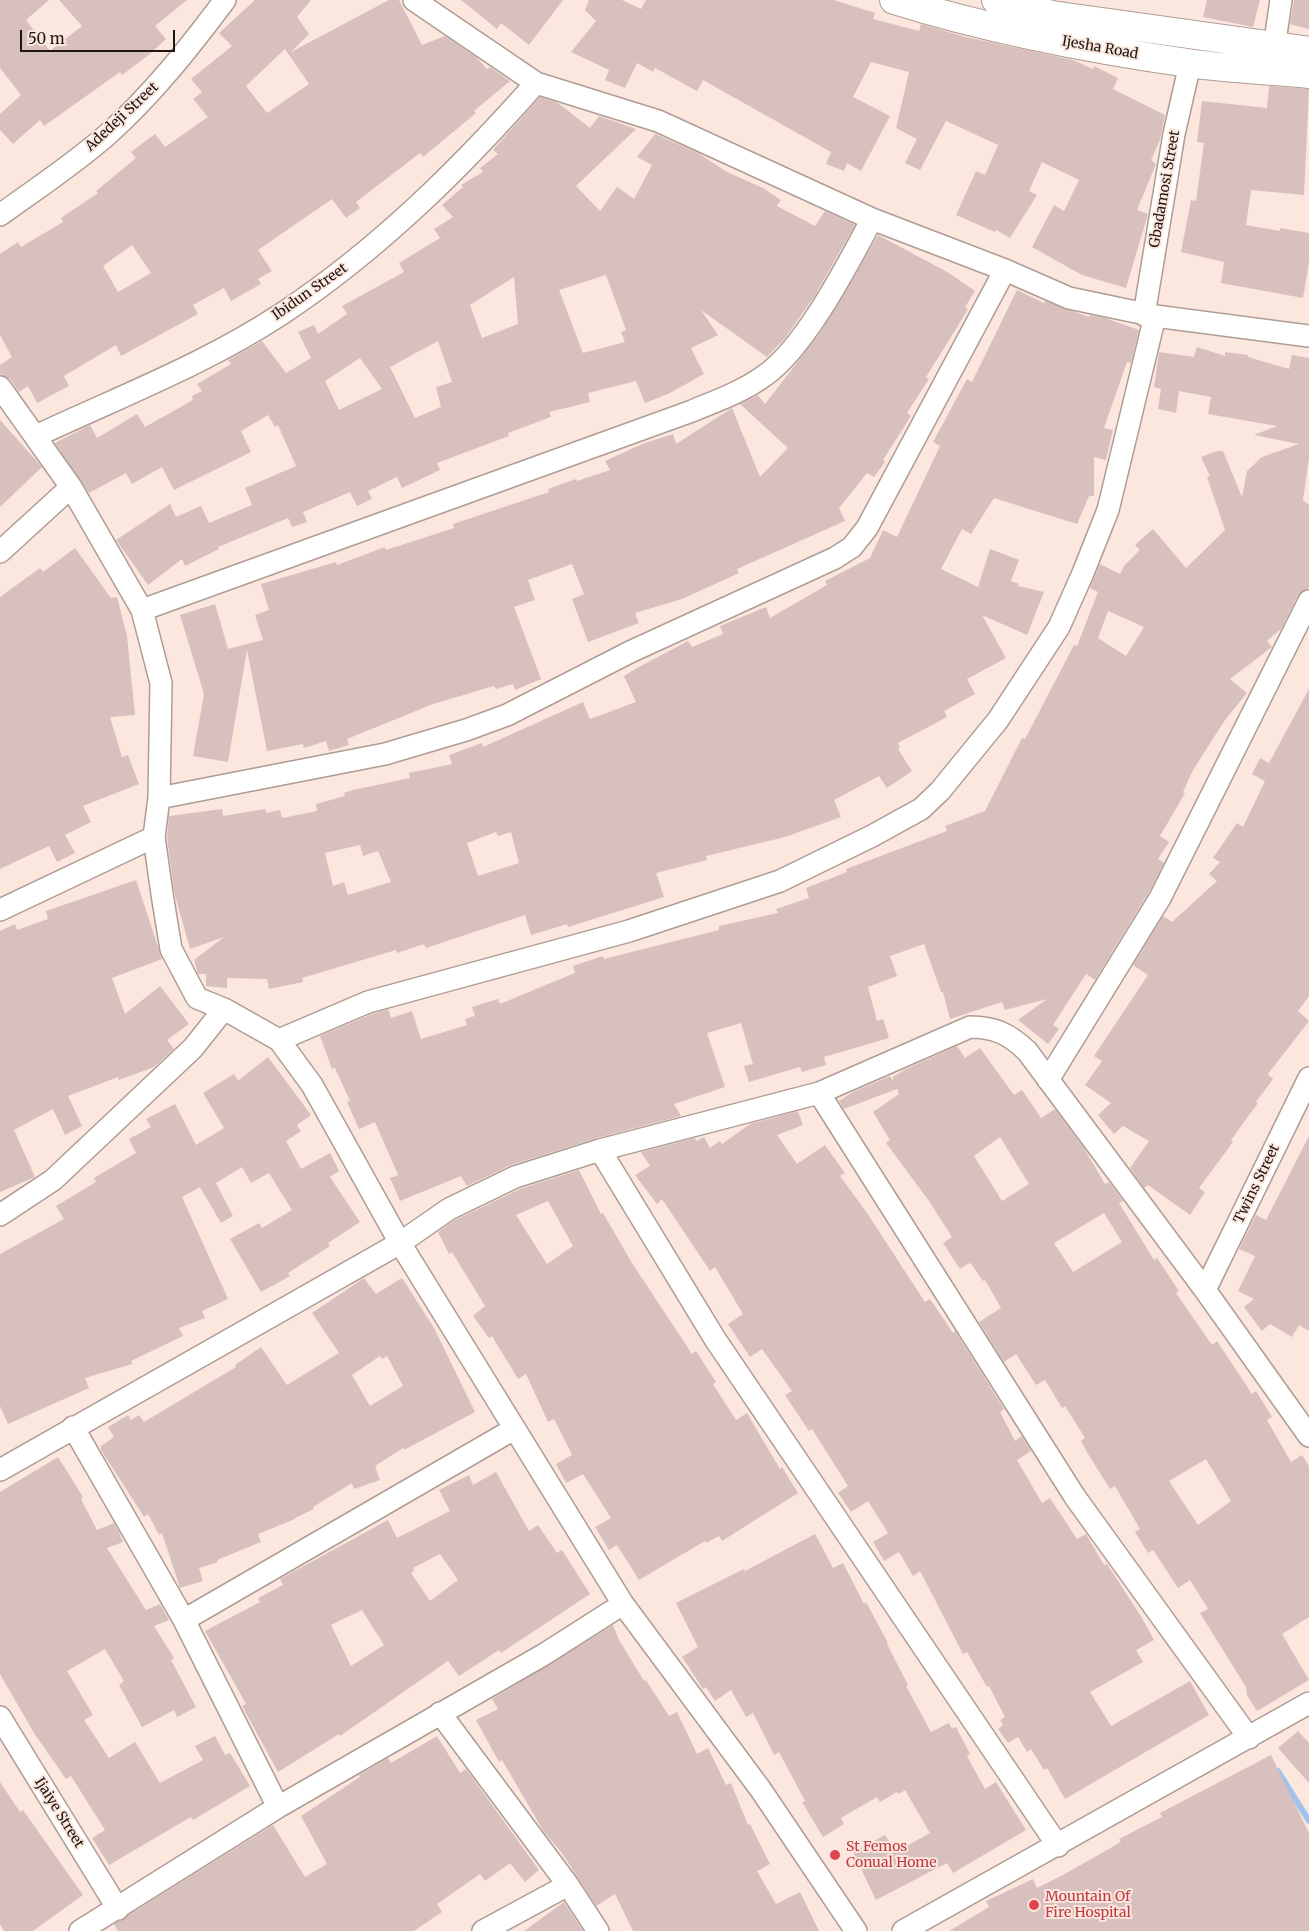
<!DOCTYPE html>
<style>
body{margin:0}
#map{position:relative;width:1309px;height:1931px;overflow:hidden;background:#fce7de;font-family:Merriweather,serif}
canvas{display:block}
.scale{position:absolute;left:20px;top:30px;width:155px;height:22px;box-sizing:border-box;border:2px solid #1e1613;border-top:0;padding-left:6px;font-size:15px;line-height:18px;white-space:nowrap;color:#1e1613;-webkit-text-stroke:4px #fce7de;paint-order:stroke}
</style>
<div id="map">
<canvas width="1309" height="1931"></canvas>
<div class="scale">50 m</div>
</div>
<script>
const c = document.querySelector('canvas').getContext('2d');
c.lineJoin = 'round';
function trace(path, color, width, dash) { c.strokeStyle = color; c.lineWidth = width; c.lineCap = dash ? 'butt' : 'round'; c.setLineDash(dash || []); c.stroke(path); }
function paint(path, color) { c.fillStyle = color; c.fill(path, 'evenodd'); }
function label(font, color, halo, rows, align = 'center') {
  c.font = font + ' Merriweather,serif'; c.lineWidth = 4; c.setLineDash([]); c.textBaseline = 'middle'; c.strokeStyle = halo; c.fillStyle = color; for (const [text, x, y, turn = 0] of rows) {
    c.save(); c.translate(x, y); c.rotate((+turn || 0) * Math.PI / 180); c.textAlign = isNaN(turn) ? turn : align; if (halo) c.strokeText(text, 0, 0); c.fillText(text, 0, 0); c.restore();
  }
}
const stream = new Path2D(`
 M1278 1771 1309 1821`);
const building = new Path2D(`
 M0 0H49L26 20 50 51 82 26 59 0H187L155 26 166 39 150 54 122 75 120 72 44 126 40 120 13 144 0 130V114L21 95 0 68Z
 M255 0H311L297 17 309 34 291 52 389 0H399L422 45 445 36 476 57 487 69 490 67 510 81 474 111 476 113 423 157 420 153 356 202 360 208 346 218 332 199 258 250 272 271 258 279 261 284 231 301 224 288 193 305 198 314 121 356 116 345 64 376 69 386 37 403 28 386 19 392 10 379 0 374V365L12 357 0 335V254L18 242 21 247 63 222 61 218 98 193 96 191 136 158 131 152 155 134 165 147 208 117 193 99 202 92 191 79 232 46 219 33ZM285 49 309 84 267 113 246 86ZM132 245 151 273 118 292 103 266Z
 M461 0H563L529 45 501 23 497 29Z
 M589 0H622L641 9 646 0H834L875 13 873 19 919 31 921 24 966 37 1073 60 1093 69 1094 66 1118 78 1113 89 1165 115 1160 140 1151 160 1156 164 1137 210 1148 214 1126 288 1082 275 1032 247 1054 205 1064 211 1079 180 1042 162 1029 191 1037 195 1010 238 996 230 995 232 956 215 976 171 985 175 998 145 946 121 920 170 905 163 917 139 896 128 909 72 871 62 853 97 890 116 861 171 847 163 844 171 826 164 831 152 703 80 697 91 655 68 653 72 637 63 625 88 605 80 609 70 571 52 596 21 585 10Z
 M1207 0H1260L1253 27 1203 17Z
 M1294 0H1309V29L1290 24Z
 M1269 86 1309 89 1304 195 1251 190 1246 225 1280 231V228L1309 233V262L1303 298 1221 283 1224 262 1181 252 1191 200 1196 201 1204 143 1197 142 1202 101 1267 108Z
 M540 97 558 103 590 128 599 116 636 129 576 186 600 211 617 187 634 199 652 165 637 157 655 134 698 153 727 172 763 188 781 200 777 206 815 226 825 211 855 225 814 297 785 338 767 357 701 310 718 335 691 348 704 374 668 394 645 403 636 381 588 393 590 402 549 412 551 417 508 433 509 436 437 463 440 470 402 488 397 477 368 491 372 499 357 506 350 492 303 512 307 522 292 527 288 518 218 547 219 549 185 566 182 559 148 585 116 540 170 504 176 517 201 506 209 523 252 505 245 488 296 466 278 425 275 427 268 415 241 431 251 452 174 490 162 467 132 484 126 473 89 493 55 443 90 425 97 438 137 414 145 427 193 400 192 396 202 391 197 384 231 364 228 360 262 341 286 373 311 358 298 332 314 325 318 334 347 314 342 306 404 272 399 263 440 238 434 229 453 217 442 205 463 187 461 185 483 172 480 168 498 154 493 150ZM606 275 626 330 621 332 625 342 583 353 559 290ZM514 277 518 324 482 338 470 305ZM438 341 452 382 436 387 441 407 415 418 390 367ZM360 358 382 389 339 410 325 381Z
 M878 235 949 273 975 291 965 307 968 309 953 334 926 377 929 379 907 413 911 416 883 460 885 462 874 477 867 473 839 508 845 521 737 569 739 573 682 599 635 613 639 623 588 642 572 599 584 594 572 564 528 580 535 600 514 607 541 679 515 690 513 684 496 689 494 686 433 704 347 739 349 745 329 751 326 741 304 748 303 744 267 751 247 650 228 762 193 756 204 694 180 615 215 604 228 649 263 640 255 615 269 610 261 584 336 562 337 565 385 547 386 550 454 528 453 524 549 492 548 489 576 479 577 481 610 470 605 461 642 444 673 434 676 444 732 408 760 477 788 448 740 404 758 395 765 404 820 333Z
 M1017 290 1044 303 1045 301 1089 317 1090 315 1105 318 1139 330 1131 363 1127 362 1104 428 1113 430 1106 460 1094 457V496H1089L1077 524 994 498 971 534 962 529 941 569 978 587 990 549 1019 560 1011 581 1019 584 1018 586 1044 592 1027 635 982 615 1006 658 967 679 975 694 944 711 947 717 898 743 900 748 898 749 912 771 887 788 879 776 834 800 841 817 785 837 706 856 707 860 656 873 664 897 568 927 567 924 531 935 525 915 426 948 424 944 397 953 396 950 302 978 303 982 269 989 267 979 227 978V988L206 986V974H198L194 960 224 937 190 949 174 892 167 837 169 816 222 809 223 816 265 809 266 813 280 810 282 818 317 811 316 804 345 796 344 793 353 790 410 778 409 773 452 764 449 755 482 743 483 747 583 702 590 719 636 702 624 676 637 668 688 641 692 647 723 634 720 626 766 607 770 618 827 585 825 581 870 558 883 530 897 537 940 446 933 442 967 379 972 382ZM496 832 498 836 511 832 519 863 478 876 467 843ZM360 845 363 856 378 851 391 882 348 895 344 882 333 886 325 853Z
 M1197 347 1225 356V352L1248 355V357L1289 369 1292 355 1309 358V458L1303 500 1309 505V588L1298 595 1281 629 1267 641 1272 647 1230 679 1247 693 1225 720 1193 770 1183 792 1185 793 1160 836 1169 842 1158 859 1164 863 1149 892 1095 980 1086 974 1053 1025 1059 1029 1048 1044 1018 1020 1047 999 1005 1010 1002 1002 950 1019 943 992H941L924 944 890 956 897 976 868 987 877 1021 883 1019 889 1038 824 1057 826 1065 802 1072 800 1067 749 1082 744 1066 753 1064 741 1023 707 1033 725 1087 674 1104 681 1116 597 1138 511 1165 467 1186 461 1176 400 1201 390 1178 398 1175 375 1122 359 1129 347 1102 350 1101 335 1068 332 1069 320 1036 372 1014 388 1009 391 1018 412 1011 421 1039 467 1025 465 1019 475 1016 472 1007 498 999 500 1004 548 984 575 973 573 966 603 956 604 959 719 930V926L778 913 776 909 809 898 806 888 847 872 846 869 947 831 945 826 985 811 1022 738 1025 739 1074 645 1077 646 1098 592 1090 588 1100 564 1120 574 1124 566 1140 550 1135 545 1153 529 1186 568 1225 530 1207 477 1210 476 1201 457 1217 451H1223L1242 497 1247 471 1262 457 1299 444 1254 435 1277 426 1208 414 1211 397 1179 391 1176 413 1158 409 1161 389 1154 387 1159 352 1194 357ZM1108 611 1144 627 1126 656 1098 638Z
 M0 420 42 467 0 507Z
 M75 548 111 598 117 597 127 636 135 715 110 717 122 757 128 755 139 784 83 806 91 822 65 835 75 853 57 862 49 846 0 869V597L40 568 43 572Z
 M1309 689V996L1298 1011 1309 1021 1268 1074 1273 1079 1256 1102 1258 1103 1231 1140 1233 1142 1199 1188 1205 1192 1190 1215 1148 1185 1144 1188 1130 1168 1149 1141 1123 1126 1114 1134 1098 1115 1111 1103 1085 1085 1102 1061 1094 1056 1148 975 1133 965 1163 916 1172 922 1217 881 1209 874 1220 862 1213 858 1237 823 1243 827 1265 781 1252 774 1260 758 1269 763Z
 M136 880 162 959 112 978 125 1014 160 986 189 1024 167 1040 174 1049 154 1067 119 1080 118 1077 68 1096 82 1126 65 1135 53 1109 14 1130 35 1177 0 1192V931L15 924 17 930 48 919 46 911Z
 M957 1046 965 1058 980 1048 1014 1095 1022 1090 1041 1118 1055 1109 1084 1148 1105 1184 1109 1182 1123 1201 1119 1203 1154 1260 1157 1258 1179 1291 1176 1293 1212 1345 1217 1341 1252 1394 1256 1391 1272 1417 1267 1420 1291 1462 1302 1455 1309 1466V1617L1282 1634 1309 1680 1257 1711 1247 1695 1246 1687 1200 1613 1208 1609 1190 1580 1178 1588 1153 1550 1148 1553 1135 1532 1140 1529 1115 1486 1110 1489 1088 1454 1081 1441 1085 1438 1065 1406 1062 1408 1045 1380 1036 1385 1016 1354 1004 1362 979 1322 1001 1308 985 1280 983 1281 972 1265 969 1263 960 1269 943 1243 952 1237 929 1201 886 1143 890 1140 873 1112 899 1094 897 1089 844 1109 839 1101 853 1092 890 1076 893 1081V1077L904 1070ZM1000 1137 1029 1184 1002 1201 974 1156ZM1104 1213 1122 1242 1073 1272 1054 1243ZM1206 1459 1231 1501 1198 1525 1169 1481Z
 M268 1057 311 1115 297 1125 301 1131 286 1141 301 1169 330 1153 339 1171 330 1177 360 1222 328 1243 330 1246 288 1273 290 1276 261 1292 230 1239 259 1223 262 1228 292 1210 269 1173 251 1183 242 1167 216 1183 233 1216 221 1223 200 1187 182 1197 228 1299 202 1311 205 1318 179 1328 183 1336 131 1361 132 1364 85 1378 89 1388 8 1424 0 1406V1254L64 1219 56 1206 96 1182 94 1178 136 1153 129 1139 151 1127 146 1119 175 1104 196 1145 224 1128 203 1093 234 1074 238 1081Z
 M798 1111 803 1125 777 1135 797 1164 825 1145 845 1173 840 1176 867 1213 925 1302 930 1299 953 1333 955 1331 1004 1409 1000 1412 1015 1441 1022 1436 1031 1451 1017 1460 1042 1503 1050 1498 1077 1539 1086 1534 1104 1565 1107 1564 1142 1618 1154 1640 1136 1650 1143 1662 1090 1692 1111 1726 1190 1681 1209 1715 1065 1799 1047 1768 1044 1770 1031 1749 1027 1752 1018 1737 1008 1743 998 1729 1003 1725 1000 1720 1005 1717 989 1686 987 1687 967 1652 963 1654 920 1571 913 1576 899 1552 884 1561 873 1542 888 1533 868 1501 851 1512 838 1493 848 1486 812 1429 809 1431 785 1395 792 1391 762 1349 750 1357 728 1324 743 1314 715 1267 710 1271 662 1199 657 1204 635 1175 650 1166 641 1152 695 1138 696 1141 704 1137 710 1148 720 1141 722 1144 750 1124Z
 M1309 1136V1331L1299 1325 1292 1337 1270 1324 1262 1331 1244 1307 1254 1299 1238 1291 1255 1256 1239 1249 1256 1215 1266 1220Z
 M579 1170 601 1214 603 1213 632 1263 692 1354 696 1351 716 1382 713 1384 736 1420 747 1413 780 1469 782 1467 798 1493 722 1541 719 1536 706 1543 705 1541 639 1580 617 1545 609 1550 595 1527 611 1518 583 1474 566 1483 556 1464 572 1455 554 1419 548 1422 526 1374 518 1379 492 1336 489 1338 473 1316 485 1306 452 1252 449 1254 438 1232 455 1220 520 1189ZM548 1201 573 1246 547 1264 516 1215Z
 M364 1278 376 1294 402 1278 434 1328 475 1412 404 1450 403 1448 375 1466 380 1480 354 1489 352 1483 313 1507 314 1509 295 1518V1519L258 1534 261 1542 217 1560 218 1562 199 1568 203 1581 180 1588 162 1533 159 1535 148 1514 144 1517 101 1450V1446L114 1437 108 1427 128 1415 131 1420 139 1415 144 1422 236 1367 235 1365 261 1347 287 1385 339 1353 312 1313ZM380 1356 382 1359 387 1356 403 1386 370 1406 352 1375Z
 M58 1457 83 1497 81 1499 97 1530 114 1523 119 1532 123 1542 107 1548 146 1610 160 1604 169 1620 154 1626 174 1658 171 1660 196 1707 177 1717 174 1710 142 1727 119 1685 124 1681 105 1649 67 1671 93 1715 84 1720 109 1758 135 1742 160 1783 203 1760 195 1746 215 1736 225 1755 230 1753 250 1786 193 1820 191 1817 109 1865 92 1838 105 1830 71 1776 66 1779 34 1733 0 1674V1492Z
 M496 1472 529 1531 538 1525 557 1553 562 1550 590 1594 501 1653 499 1650 459 1676 448 1661 340 1736 339 1734 278 1772 242 1706 246 1704 205 1631 260 1602 258 1598 283 1585 280 1579 388 1520 397 1538 450 1511 439 1490 469 1475 473 1485ZM440 1554 458 1580 430 1601 411 1573 414 1571 413 1568ZM362 1610 384 1645 351 1666 331 1625Z
 M815 1534 833 1568 843 1563 864 1604 866 1602 888 1643 887 1644 908 1685 906 1686 931 1732 949 1723 952 1729 956 1727 970 1754 967 1756 985 1789 996 1782 1026 1830 953 1873 947 1863 876 1900 853 1852 885 1835 896 1852 930 1833 905 1790 899 1794 897 1792 880 1802 877 1797 841 1818 844 1824 823 1837 802 1802 805 1801 779 1752 774 1755 753 1713 746 1717 731 1690 715 1701 706 1687 703 1689 682 1657 698 1647 676 1603 744 1569 745 1571Z
 M613 1625 619 1640 644 1681 646 1680 669 1716 677 1712 697 1754 708 1748 726 1785 731 1783 748 1825 750 1824 770 1864 757 1871 776 1904 800 1892 819 1931H633L615 1894 596 1906 562 1853 544 1832 502 1760 499 1762 476 1720 498 1709 492 1699Z
 M1298 1731 1309 1743V1783L1278 1748Z
 M437 1736 460 1773 466 1769 539 1870 525 1882 510 1863 485 1881 480 1874 437 1904 442 1912 414 1931H118L114 1924 273 1825 305 1877 327 1864 301 1816 360 1777 359 1775 388 1758 391 1763Z
 M1271 1755 1309 1833V1931H949L989 1907 986 1901 1033 1879 1037 1888 1063 1875 1121 1842 1119 1839 1162 1817 1160 1813Z
 M0 1782 20 1812 23 1810 83 1895 33 1931H4L0 1924Z
 M564 1902 583 1931H524Z`);
const street = new Path2D(`
 M414 0 536 83 658 121 872 219 1005 270 1069 298 1155 316 1309 336
 M1274 48 1281 0
 M0 215C36 189 74 164 107 135 152 95 189 48 225 0
 M1144 315 1174 134 1190 64
 M0 387 71 487 142 610 161 683 159 798 154 837 162 894 171 949 197 998 224 1009 279 1040 312 1085 400 1243 623 1604 761 1790 856 1931
 M36 436C119 397 206 364 283 313 379 249 460 169 536 83
 M0 552 71 487
 M142 610 692 411C716 401 742 392 764 376 805 348 848 264 872 219
 M159 798 385 754 466 730 507 715 630 652 835 558 852 547 867 528 1005 270
 M0 910 154 837
 M279 1040 368 1002 629 931 780 881 872 836 921 809 940 791 998 720 1059 627 1083 573 1108 510 1155 316
 M1048 1080 1160 898 1309 601
 M819 1093 1075 1497 1249 1738
 M600 1150 715 1339 1058 1846
 M0 1215 53 1180 193 1048 224 1009
 M1205 1290 1309 1078
 M73 1427 184 1620 278 1807
 M0 1470 400 1243 449 1209 515 1177 600 1150 819 1093 970 1027C995 1027 1009 1034 1027 1051L1205 1290 1309 1436
 M184 1620 514 1429
 M440 1713 568 1885
 M0 1717 118 1909
 M80 1931 278 1807 543 1655 623 1604
 M483 1931 568 1885 598 1931
 M903 1931 1309 1703`);
const secondary = new Path2D(`
 M894 0C990 30 1089 49 1188 63 1228 69 1269 70 1309 74
 M996 0 1052 15 1309 51`);
const markers = [
 [835,1855,6,"#e0444e"],
 [1034,1905,6,"#e0444e"]
];
const streetNames = [
 ["Ijesha Road",1100,48,10],
 ["Adedeji Street",122,117,-43],
 ["Gbadamosi Street",1165,189,-80],
 ["Ibidun Street",310,292,-35],
 ["Twins Street",1257,1184,-64],
 ["Ijaiye Street",59,1813,58]
];
const healthNames = [
 ["St Femos",846,1847],
 ["Conual Home",846,1863],
 ["Mountain Of",1045,1897],
 ["Fire Hospital",1045,1913]
];
trace(stream, '#a1c3ee', 6);
paint(building, '#d7c0be');
trace(street, '#af9c93', 24);
trace(secondary, '#af9c93', 30);
trace(street, '#fff', 21);
trace(secondary, '#fff', 28);
for (const [x, y, r, color] of markers) { const dot = new Path2D(); dot.arc(x, y, r, 0, 2 * Math.PI); c.fillStyle = color; c.fill(dot); trace(dot, '#fce7de', 2); }
label('14px', '#1e1613', '#fce7de', streetNames);
label('14px', '#be3a42', '#fce7de', healthNames, 'left');
</script>
